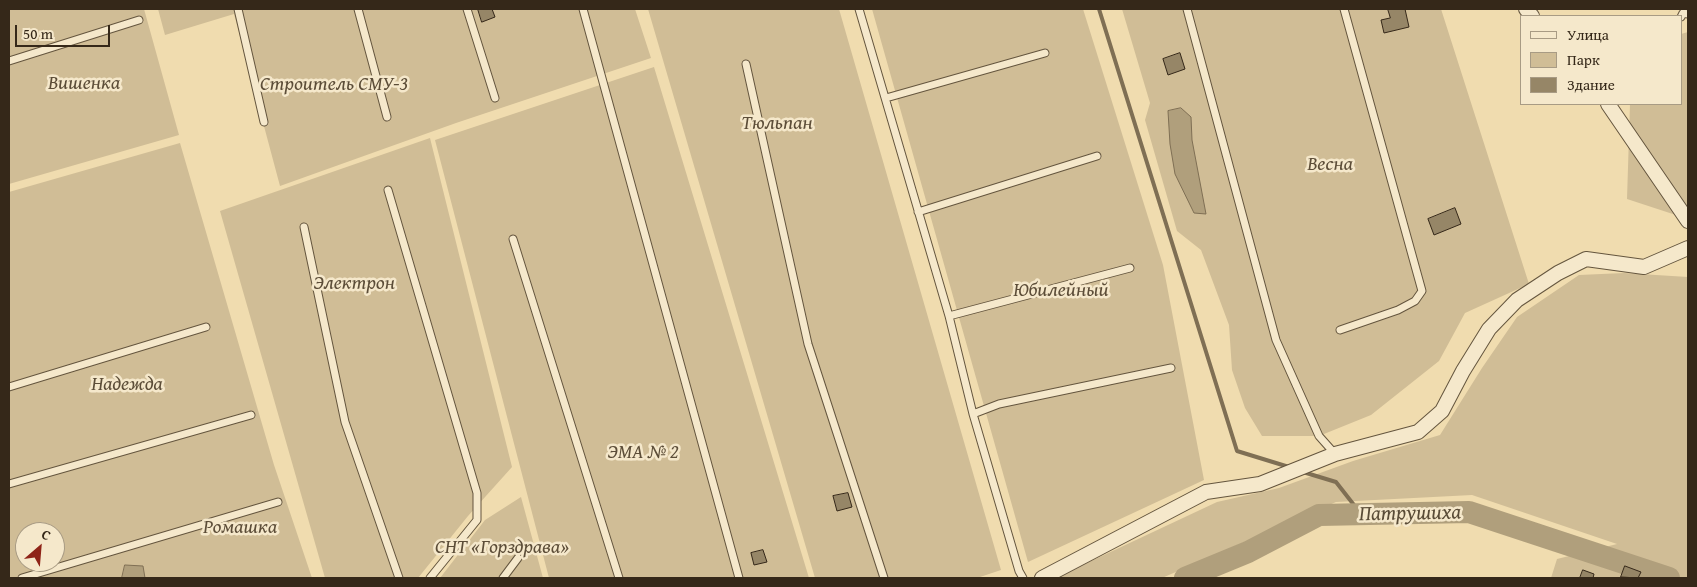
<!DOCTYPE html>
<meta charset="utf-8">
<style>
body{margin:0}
#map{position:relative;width:1697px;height:587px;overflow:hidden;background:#f0dcaf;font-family:"Gentium Book Plus",serif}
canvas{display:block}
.frame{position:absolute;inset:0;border:10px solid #352819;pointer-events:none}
.legend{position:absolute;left:1520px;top:15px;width:162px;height:90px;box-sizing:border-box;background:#f5e8cb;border:1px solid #a89b84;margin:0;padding:6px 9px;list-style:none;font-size:15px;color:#352819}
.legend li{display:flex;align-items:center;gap:10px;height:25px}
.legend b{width:25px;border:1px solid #a89b84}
.north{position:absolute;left:15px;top:522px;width:50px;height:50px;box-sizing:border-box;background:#f5e8cb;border:1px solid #a89b84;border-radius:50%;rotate:27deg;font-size:14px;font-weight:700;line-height:20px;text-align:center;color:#352819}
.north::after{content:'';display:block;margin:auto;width:18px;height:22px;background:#8f2418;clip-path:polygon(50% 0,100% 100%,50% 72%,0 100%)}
.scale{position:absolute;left:15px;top:25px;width:95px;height:22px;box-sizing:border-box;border:2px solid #352819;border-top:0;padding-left:6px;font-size:15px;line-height:18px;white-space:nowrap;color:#352819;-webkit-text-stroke:4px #f5e8cb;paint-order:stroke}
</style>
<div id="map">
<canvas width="1697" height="587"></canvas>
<div class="frame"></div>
<ul class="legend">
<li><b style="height:6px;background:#f5e8cb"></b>Улица</li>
<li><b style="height:14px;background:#d0bd96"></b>Парк</li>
<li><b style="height:14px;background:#968667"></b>Здание</li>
</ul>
<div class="north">С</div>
<div class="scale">50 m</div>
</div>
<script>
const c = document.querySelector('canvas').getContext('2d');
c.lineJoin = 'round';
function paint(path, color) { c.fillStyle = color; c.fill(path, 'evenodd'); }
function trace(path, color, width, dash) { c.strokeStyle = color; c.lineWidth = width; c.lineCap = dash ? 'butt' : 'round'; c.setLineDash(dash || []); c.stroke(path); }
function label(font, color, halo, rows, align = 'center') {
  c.font = font + ' "Gentium Book Plus",serif'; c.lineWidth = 5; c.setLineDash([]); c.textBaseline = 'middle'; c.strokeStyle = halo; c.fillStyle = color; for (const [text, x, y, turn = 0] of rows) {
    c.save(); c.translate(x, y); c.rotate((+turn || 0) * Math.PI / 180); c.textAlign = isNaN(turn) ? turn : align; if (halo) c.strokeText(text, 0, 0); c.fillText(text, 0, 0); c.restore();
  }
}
const green = new Path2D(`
 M9 9H144L179 135 9 184Z
 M158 9H635L651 58 456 123 280 186 234 14 165 35Z
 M648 9H839L1001 570 977 578H815Z
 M872 9H1083L1163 265 1204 480 1028 562Z
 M1122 9H1441L1529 284 1465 313 1439 361 1371 415 1319 436H1262L1245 408 1232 370 1229 325 1201 250 1177 231 1145 120 1150 103Z
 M1688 32V219L1627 199 1630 104H1681V34Z
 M654 67 809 578H549L435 140Z
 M430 138 512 467 468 516 418 578H325L220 211Z
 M180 143 274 465 312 578H9V192ZM25 532H55V562H25Z
 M1624 273 1688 277V578H1551L1557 559 1617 544 1472 495 1336 502 1162 578H1055L1217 502 1279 488 1353 461 1440 435 1482 368 1517 317 1579 275Z
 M521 497 543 578H440L485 520Z`);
const water = new Path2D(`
 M1181 108 1191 117 1192 140 1206 214 1194 213 1175 174 1170 144 1168 111Z
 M125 565 143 566 145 578H122Z`);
const stream = new Path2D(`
 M1099 9 1237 451 1289 467
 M1303 472 1336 482 1361 514`);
const river = new Path2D(`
 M1185 578 1248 552 1319 515 1469 512 1669 578`);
const building = new Path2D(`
 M478 9H492L495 17 482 22Z
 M1388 9H1405L1409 27 1384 33 1381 20 1390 18Z
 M1180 53 1185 69 1168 75 1163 59Z
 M1455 208 1461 224 1434 235 1428 219Z
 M848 493 852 507 837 511 833 496Z
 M763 550 767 562 754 565 751 553Z
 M1625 566 1641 572 1638 578 1621 577Z
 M1583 570 1594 574 1593 578H1580Z`);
const service = new Path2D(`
 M238 9 264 122
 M358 9 387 117
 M467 9 495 98
 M583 9 739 578
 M859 9 949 316 973 414 1019 571 1023 578
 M1187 9 1276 340 1319 436 1335 454
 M1681 17 1683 13 1688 14
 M9 61 139 20
 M746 64 808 344 884 578
 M886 98 1045 53
 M388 190 477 493V520L430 578
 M918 212 1097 156
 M304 227 345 422 399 578
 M513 239 619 578
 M949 316 1130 268
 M1340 330 1398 310 1415 301 1422 291 1344 9
 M9 387 206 327
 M973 414 999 404 1171 368
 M9 484 251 415
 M22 578 278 502
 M503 578 518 558`);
const minor = new Path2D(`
 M1526 9 1532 16
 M1608 104 1688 221
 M1042 578 1206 492 1260 484 1335 454 1418 432 1442 411 1463 371 1489 329 1517 300 1558 273 1586 259 1644 267 1688 248`);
const parkNames = [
 ["Вишенка",84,84],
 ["Строитель СМУ-3",334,85],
 ["Тюльпан",777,124],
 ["Весна",1330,165],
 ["Электрон",354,284],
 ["Юбилейный",1061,291],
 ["Надежда",127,385],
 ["ЭМА № 2",643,453],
 ["Ромашка",240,528],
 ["СНТ «Горздрава»",502,548]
];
const waterNames = [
 ["Патрушиха",1410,514,-1]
];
paint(green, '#d0bd96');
paint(water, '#b09f7c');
trace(water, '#7f6f54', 1);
trace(stream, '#7f6f54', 4);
trace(river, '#b09f7c', 22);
paint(building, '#968667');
trace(building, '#352819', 1);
trace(service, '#64553e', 9);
trace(minor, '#64553e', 16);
trace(service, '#f5e8cb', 7);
trace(minor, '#f5e8cb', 14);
label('italic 20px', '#5c4d38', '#f5e8cb', parkNames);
label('italic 21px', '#5a4c37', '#f5e8cb', waterNames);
</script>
